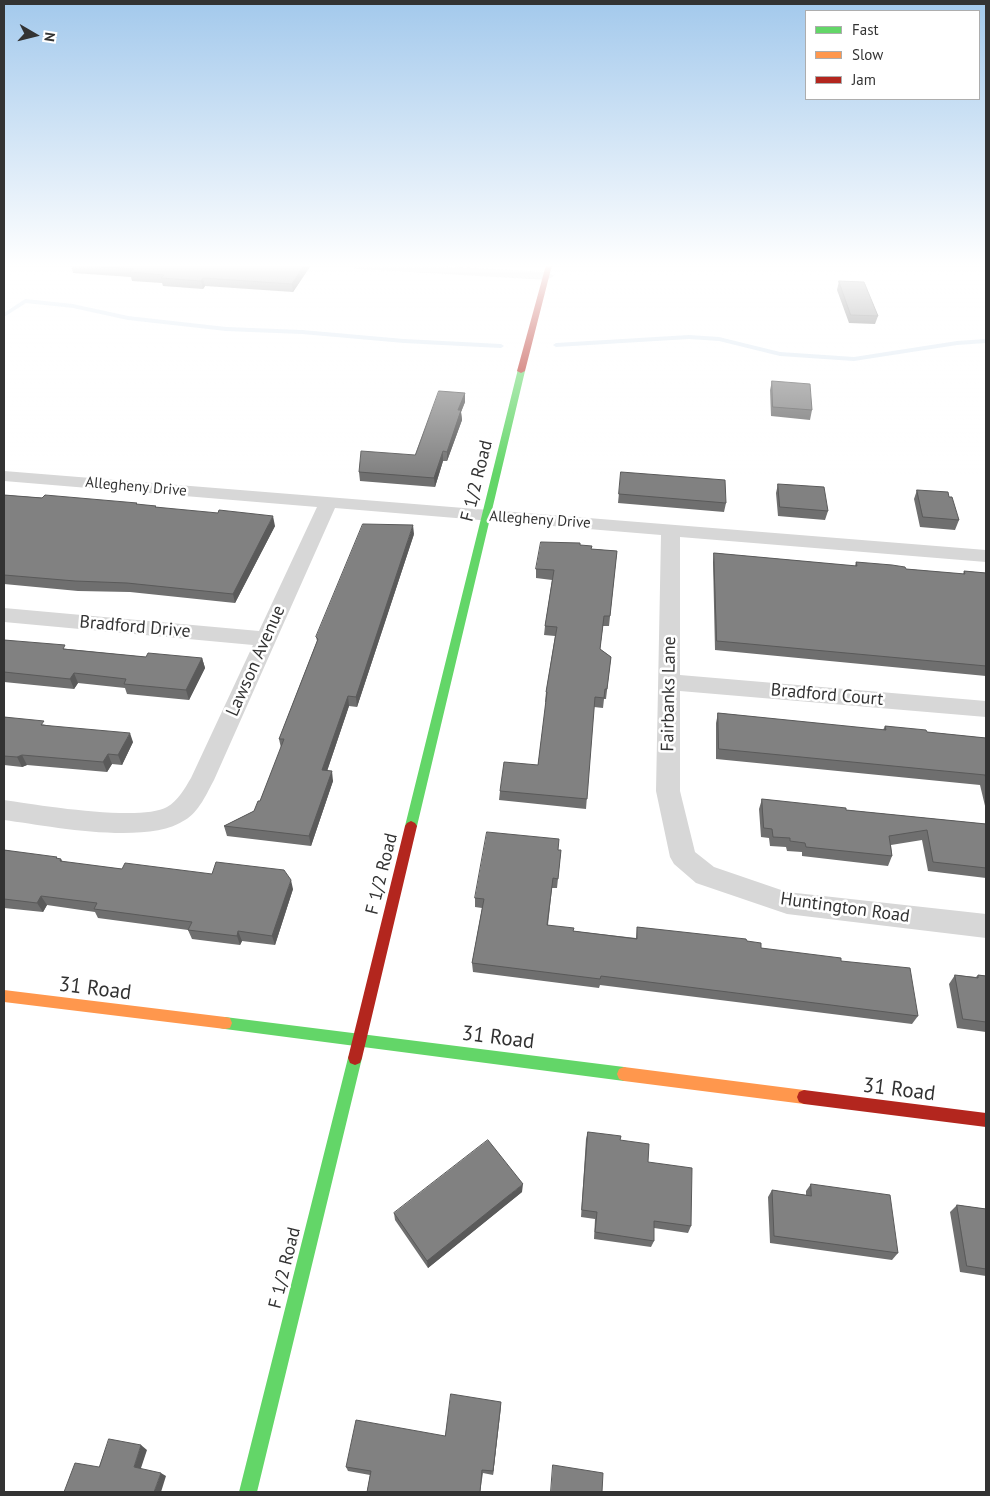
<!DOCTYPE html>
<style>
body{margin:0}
#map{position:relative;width:990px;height:1496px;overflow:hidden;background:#fff;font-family:"PT Sans",sans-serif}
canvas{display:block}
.frame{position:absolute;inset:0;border:5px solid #333;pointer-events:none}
.legend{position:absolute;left:805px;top:10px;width:175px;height:90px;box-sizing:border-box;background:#fff;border:1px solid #adadad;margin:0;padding:6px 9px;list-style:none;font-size:15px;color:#333}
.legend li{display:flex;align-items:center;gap:10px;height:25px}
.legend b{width:25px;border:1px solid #adadad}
.north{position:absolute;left:10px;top:10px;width:50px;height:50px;-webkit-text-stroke:4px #fff;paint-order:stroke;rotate:98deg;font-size:14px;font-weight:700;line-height:20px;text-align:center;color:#333}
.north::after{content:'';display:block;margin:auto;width:18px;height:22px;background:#333;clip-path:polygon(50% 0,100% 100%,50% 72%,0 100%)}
</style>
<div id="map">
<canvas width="990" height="1496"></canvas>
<div class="frame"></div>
<ul class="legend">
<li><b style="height:6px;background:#63d668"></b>Fast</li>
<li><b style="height:6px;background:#ff974d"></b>Slow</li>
<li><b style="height:6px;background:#b3261e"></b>Jam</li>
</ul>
<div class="north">N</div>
</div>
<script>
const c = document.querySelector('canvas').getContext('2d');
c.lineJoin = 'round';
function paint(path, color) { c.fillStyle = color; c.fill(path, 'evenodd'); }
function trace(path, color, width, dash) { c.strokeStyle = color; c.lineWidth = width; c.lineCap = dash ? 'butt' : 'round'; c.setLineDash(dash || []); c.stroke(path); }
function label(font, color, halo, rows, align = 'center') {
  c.font = font + ' "PT Sans",sans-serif'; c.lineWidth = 5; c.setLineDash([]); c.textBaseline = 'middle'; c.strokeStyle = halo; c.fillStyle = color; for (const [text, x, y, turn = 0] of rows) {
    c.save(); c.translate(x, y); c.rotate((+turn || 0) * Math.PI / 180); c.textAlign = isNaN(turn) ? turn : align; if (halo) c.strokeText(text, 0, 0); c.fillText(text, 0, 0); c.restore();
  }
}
const stream = new Path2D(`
 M25 299 73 304 128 316 226 327 302 330 404 339 501 344 504 346 501 348 404 343 302 334 226 331 128 320 73 308 26 303 4 317V313Z
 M689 335 719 337 780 352 854 357 957 341 986 339V343L957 345 854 361 780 356 719 341 689 339 556 347 553 345 556 343Z`);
const street = new Path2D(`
 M353 265H424L547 272 554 276 547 280 359 269 354 268Z
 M4 471 986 550V562L680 537V675L986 701V717L680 691V791L695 852 714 867 787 892 986 914V938L787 914 696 883 674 864 670 857 656 791 661 535 335 508 214 780C207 793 199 812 185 820 147 846 49 826 4 820V800C37 805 141 822 167 807 178 801 185 788 191 778L253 645 4 622V608L259 631 317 507 4 481Z`);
const fast = new Path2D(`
 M518 369 525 371 417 826 415 829H407L405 826Z
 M225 1017 624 1067 629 1069 631 1074 629 1079 624 1081 225 1029 220 1028 218 1023 220 1018Z
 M355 1051 360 1053 362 1058 257 1492H239L348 1058 350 1053Z`);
const slow = new Path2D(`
 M4 990 225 1017 230 1018 232 1023 230 1028 225 1029 4 1002Z
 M624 1067 804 1090 809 1092 811 1097 809 1102 804 1104 624 1081 619 1079 617 1074 619 1069Z`);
const jam = new Path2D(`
 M546 265H552L525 371 521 373 517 371Z
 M411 821 415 823 417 826 362 1058 360 1063 355 1065 350 1063 348 1058 405 826 407 823Z
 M804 1090 986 1113V1127L804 1104 799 1102 797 1097 799 1092Z`);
const wall = new Path2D(`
 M71 265H311L293 292 205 286 203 289 163 286 162 283 132 281 131 277 73 273Z
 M839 281 878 316 875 324 849 323 837 290Z
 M772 381 812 410 810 420 771 416 770 390Z
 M465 393V402L461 412 462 420 447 461H443L435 487 360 481 359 472 415 455Z
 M621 472 726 503 724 512 618 503Z
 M778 484 828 511 825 520 778 516 776 493Z
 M917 490 949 497 959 520 955 530 920 527 914 499Z
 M4 495 156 506V507L275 526 235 603 130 592 78 591 4 584Z
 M414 534 357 707 349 706 327 771 333 781 311 846 227 836 224 826 254 811 260 801 281 748 279 739 317 641 316 637Z
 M580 545 591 549 617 551 609 626H603L600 649 611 657 606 699H604L603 708 594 707 586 809 499 800 500 791 538 765 546 702H545L546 692 555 636 544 635 545 626 552 580 536 578V569Z
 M714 553 855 566 856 562 906 569 963 574 964 571 986 573V676L715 650 713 562Z
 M4 640 67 649 146 657 202 658 205 668 189 700 127 694 125 688 78 683 74 689 4 682Z
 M718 713 883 730 885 726 927 732 986 738V810L980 785 716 759V723Z
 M4 717 46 725 133 742 122 765 112 764 107 772 27 765 22 767 4 765Z
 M762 799 846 810 986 824V878L928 871 922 840 891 845 892 856 888 866 802 856V852L787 851 786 847 770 846 769 838 761 837 759 809Z
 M4 850 61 859 63 862 122 869 293 889 275 945 242 941 240 945 192 939 188 930 98 918 95 912 47 905 43 912 4 908Z
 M561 850 557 888H552L548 925 573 931 636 938 637 927 747 941 761 948 841 961 918 1016 912 1024 600 985 599 988 473 972 472 963 482 908 475 907V898Z
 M955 975 976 977 978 975 986 976V1032L957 1028 949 984Z
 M588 1132 620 1140 691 1226 688 1233 654 1228V1241L651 1247 594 1239 595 1219 581 1217 586 1139Z
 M811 1184 898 1253 892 1260 770 1243 768 1197 772 1190 806 1195V1191Z
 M522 1192 428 1268 395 1220 394 1213Z
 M957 1205 986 1209V1276L960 1272 950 1212Z
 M501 1402 493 1475 483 1473 480 1492H367L370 1475 348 1471 346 1467 445 1436Z`);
const shadedWall = new Path2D(`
 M304 265H311L293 292 292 284Z
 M203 278 205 286 203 289 201 281Z
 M465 393V402L461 412 462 420 447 461V452L458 410Z
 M443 451V461L435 487 434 478Z
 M273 516 275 526 235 603 233 594Z
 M413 525 414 534 357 707 356 697Z
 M202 658 205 668 189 700 186 690Z
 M74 673 78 683 74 689 70 679Z
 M348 696 349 706 324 780 322 770Z
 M130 733 133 742 122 765 118 755Z
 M108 754 112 764 107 772 103 762Z
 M22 755 27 765 22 767 17 757Z
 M332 771 333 781 311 846 309 836Z
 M291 880 293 889 275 945 272 936Z
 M41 896 47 905 43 912 37 903Z
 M238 931 242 941 240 945 237 936Z
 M523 1184 522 1192 428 1268 427 1261Z
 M501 1402V1407L493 1475V1471Z
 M141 1445 147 1450 140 1471 134 1467Z
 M161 1473 166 1476 161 1492H154Z`);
const building = new Path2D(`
 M71 265H304L292 284 203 278 201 281 161 278 164 275 130 272 133 269Z
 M839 281 864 282 878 316 851 315Z
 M772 381 810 384 812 410 773 407Z
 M439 391 465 393 458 410H461L447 452 443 451 434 478 359 472 361 451 415 455Z
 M621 472 725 480 726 503 619 494Z
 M778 484 824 487 828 511 780 507Z
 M917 490 948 492 949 497H952L959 520 923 517Z
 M4 495 42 498 45 495 137 503 136 504 156 506 155 507 218 513 219 510 273 516 233 594 127 583 75 581 4 575Z
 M363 524 413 525 356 697 348 696 322 770 332 771 309 836 224 826 254 811 258 801H260L284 739H279L318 639 316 637Z
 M541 542 580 543V545L592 546 591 549 617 551 610 616H604L600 649 611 657 607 689H605L604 698 595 697 587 799 500 791 504 762 538 765 547 692H546L557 627 545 626 554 570 536 569Z
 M714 553 857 566 856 562 892 565 905 567 906 569 965 574 964 571 986 573V666L717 641Z
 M4 640 65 645 63 649 146 657 148 653 202 658 186 690 124 684 126 679 74 673 70 679 4 672Z
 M718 713 886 730 885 726 926 730 927 732 986 738V779L985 775 719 749Z
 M4 717 44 721 41 725 130 733 118 755 108 754 103 762 22 755 17 757 4 756Z
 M762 799 846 808V810L986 824V868L933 862 927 830 889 836 892 856 806 847 805 843 790 841V838L773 837 772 829 764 828Z
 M487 832 559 839 558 850H561L558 879 553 878 547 925 574 928 573 931 637 939V927L746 939 747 941 761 943V948L841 958V961L910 968 918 1016 601 976 600 979 472 963 484 899 475 898Z
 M4 850 57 857 56 858 61 859 60 861 122 869 125 863 212 874 216 862 284 870 291 880 272 936 238 931 237 936 188 930 192 922 94 909 97 903 41 896 37 903 4 899Z
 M955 975 978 978V975L986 976V1022L963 1019Z
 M588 1132 621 1136 620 1140 649 1144 648 1162 692 1168 691 1226 654 1221V1241L595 1232 597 1212 582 1210Z
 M488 1140 523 1184 427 1261 394 1213Z
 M811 1184 890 1195 898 1253 774 1236 772 1190 811 1196Z
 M957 1205 986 1209V1269L967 1266Z
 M451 1394 501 1402 493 1471 482 1470 480 1492H367L371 1471 346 1467 356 1420 445 1436Z
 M109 1439 141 1445 134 1467 161 1473 154 1492H64L75 1463 99 1467Z
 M553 1465 603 1473 602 1492H551Z`);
const farStreetnames = [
 ["Allegheny Drive",136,487,5],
 ["Allegheny Drive",540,520,4]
];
const streetNames = [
 ["F 1/2 Road",477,481,-76],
 ["Bradford Drive",135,627,5],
 ["Lawson Avenue",256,661,-66],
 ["Fairbanks Lane",669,694,-89],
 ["Bradford Court",827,695,5],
 ["F 1/2 Road",382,874,-76],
 ["Huntington Road",845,908,8],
 ["F 1/2 Road",285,1268,-76]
];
const nearStreetnames = [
 ["31 Road",95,989,7],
 ["31 Road",498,1038,7],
 ["31 Road",899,1090,7]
];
paint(stream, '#dde8f2');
paint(street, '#d7d7d7');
paint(fast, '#63d668');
paint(slow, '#ff974d');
paint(jam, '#b3261e');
paint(wall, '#6f6f6f');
paint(shadedWall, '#5a5a5a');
paint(building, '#818181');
trace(building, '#5a5a5a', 1);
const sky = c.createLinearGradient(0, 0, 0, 474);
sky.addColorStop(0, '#a3c9ec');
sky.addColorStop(0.56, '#fff');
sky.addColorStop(1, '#ffffff00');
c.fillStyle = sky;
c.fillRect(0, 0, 990, 474);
label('15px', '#333', '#fff', farStreetnames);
label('18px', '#333', '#fff', streetNames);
label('21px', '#333', '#fff', nearStreetnames);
</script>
